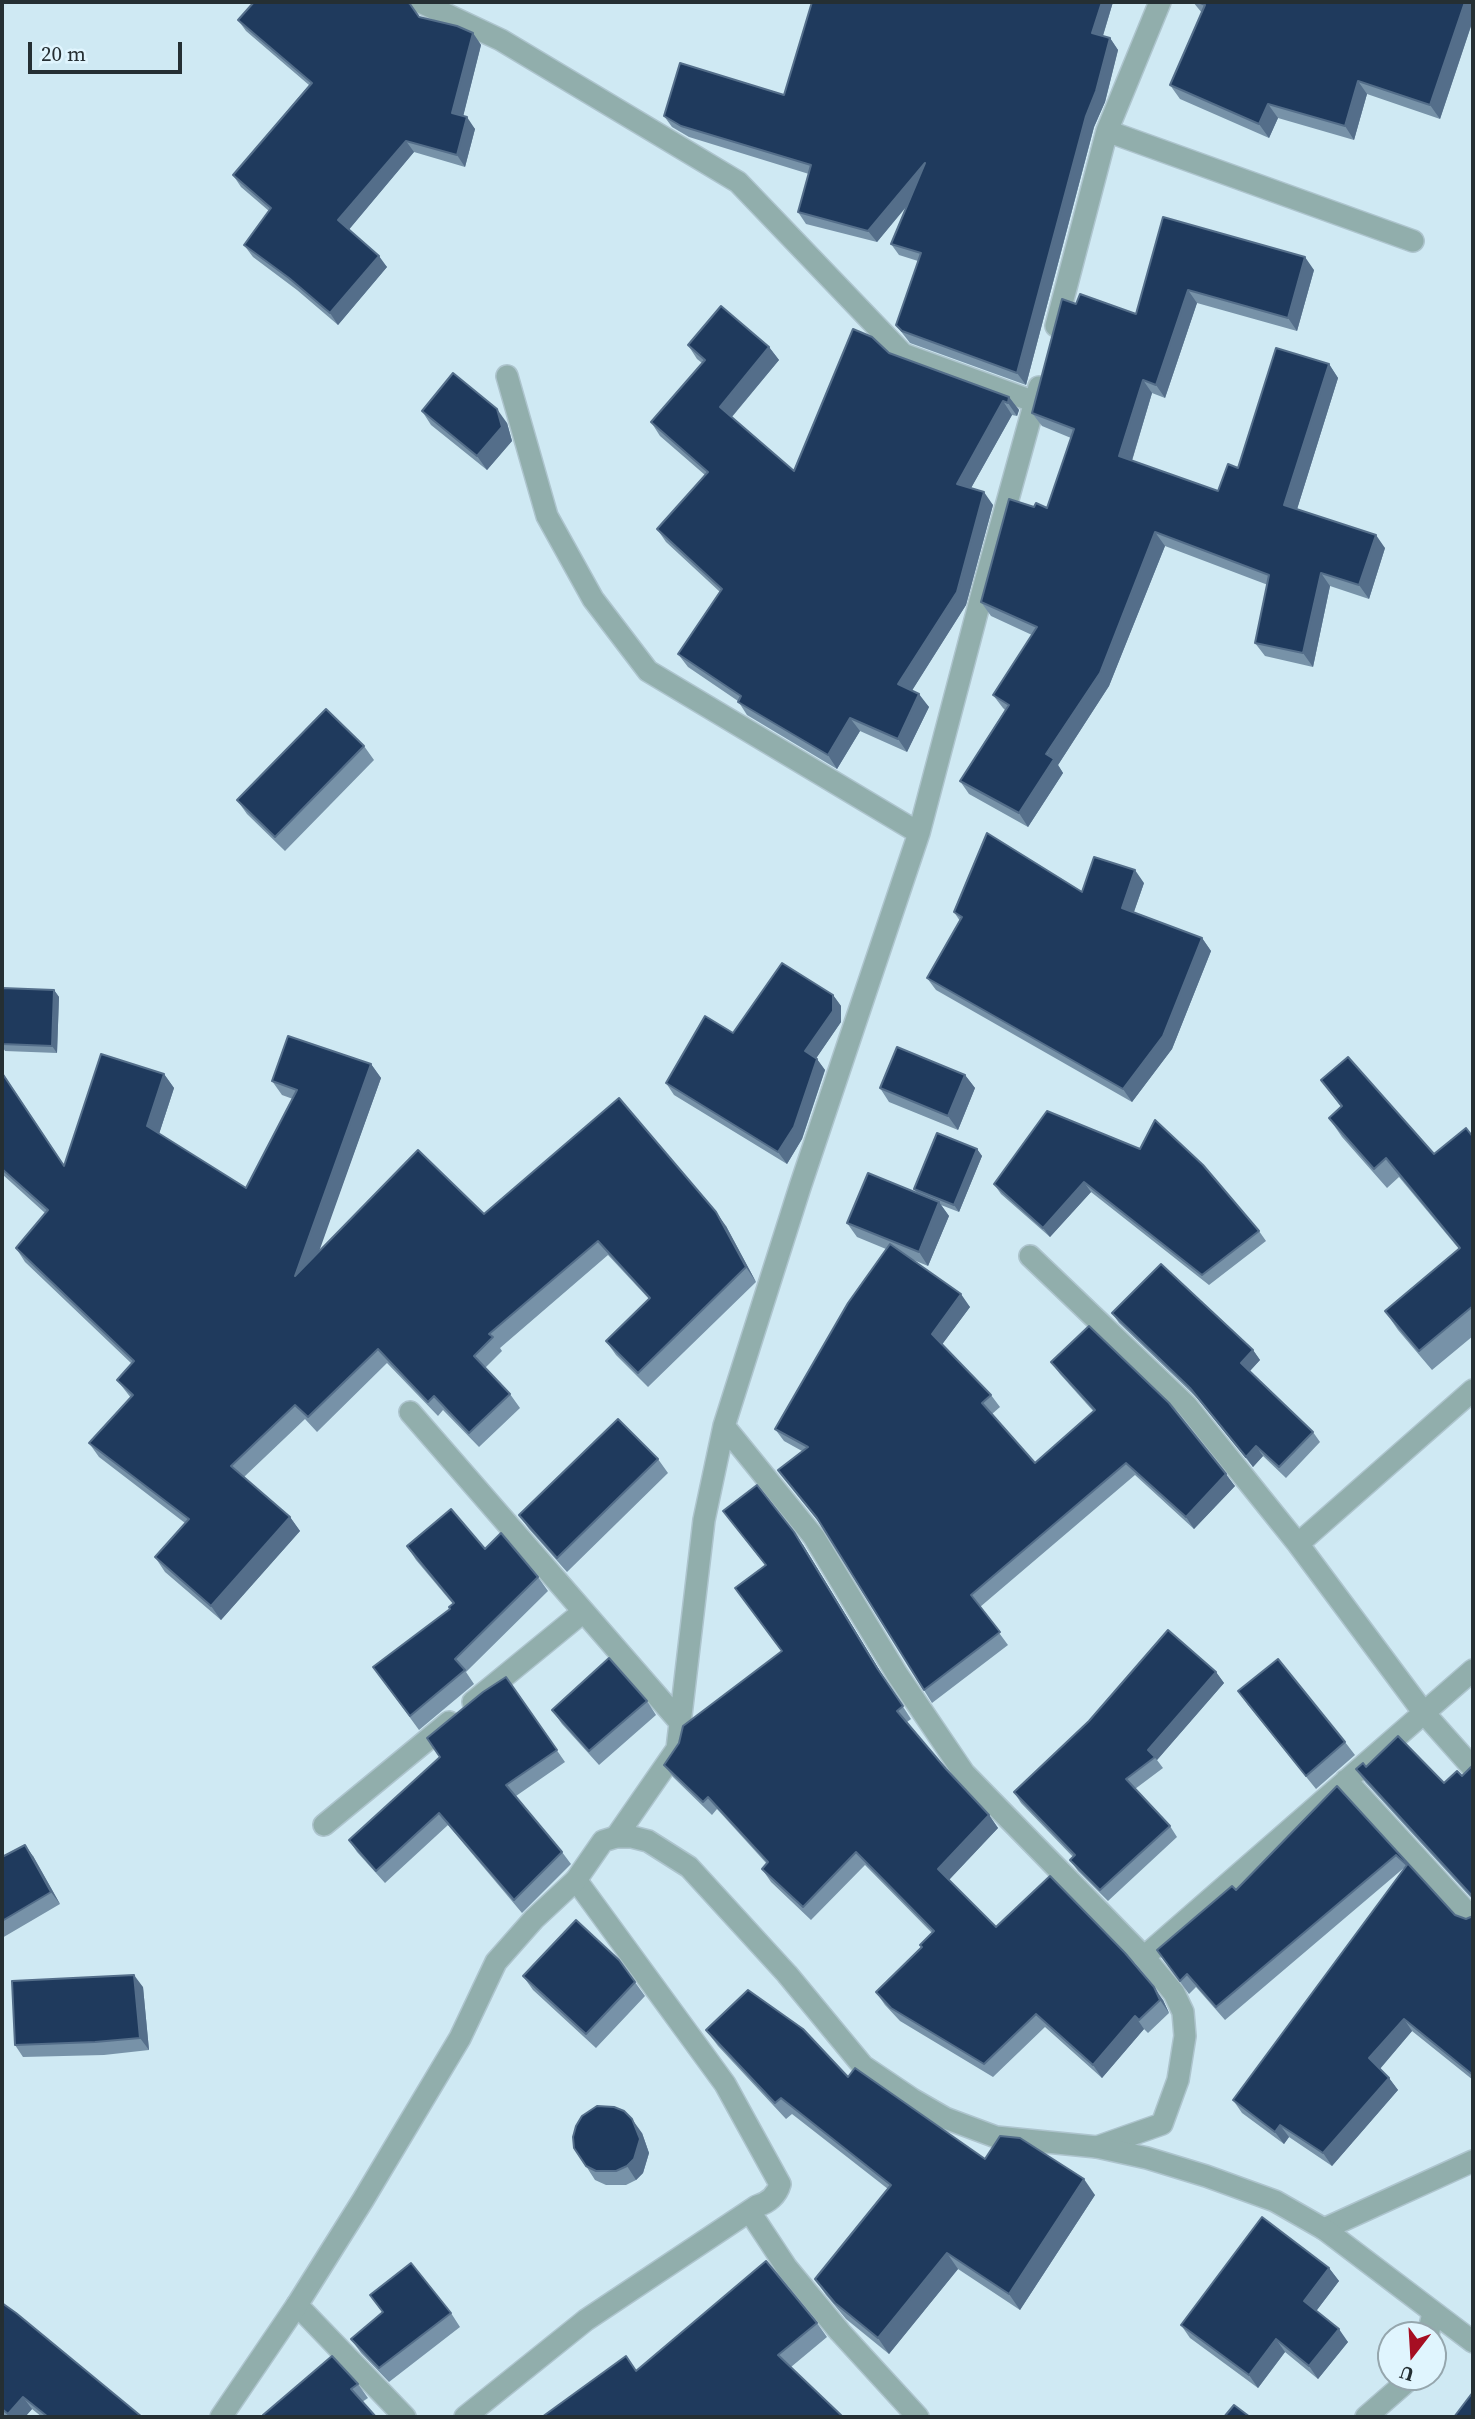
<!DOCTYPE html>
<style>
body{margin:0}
#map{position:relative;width:1475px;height:2419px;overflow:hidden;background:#cfe9f3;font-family:"Source Serif 4",serif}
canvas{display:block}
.frame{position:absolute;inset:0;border:4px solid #252f33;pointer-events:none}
.north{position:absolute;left:1377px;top:2321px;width:70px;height:70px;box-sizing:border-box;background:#e0f5fe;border:2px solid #95a6ad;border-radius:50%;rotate:197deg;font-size:19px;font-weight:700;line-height:28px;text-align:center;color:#252f33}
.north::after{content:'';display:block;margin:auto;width:24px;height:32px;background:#a60e22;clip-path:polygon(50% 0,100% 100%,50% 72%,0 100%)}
.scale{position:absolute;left:28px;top:42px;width:154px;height:32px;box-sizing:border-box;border:4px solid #252f33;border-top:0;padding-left:9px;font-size:21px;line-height:24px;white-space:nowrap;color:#252f33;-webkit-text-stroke:5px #e0f5fe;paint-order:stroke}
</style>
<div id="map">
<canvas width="1475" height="2419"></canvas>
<div class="frame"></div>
<div class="north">U</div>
<div class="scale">20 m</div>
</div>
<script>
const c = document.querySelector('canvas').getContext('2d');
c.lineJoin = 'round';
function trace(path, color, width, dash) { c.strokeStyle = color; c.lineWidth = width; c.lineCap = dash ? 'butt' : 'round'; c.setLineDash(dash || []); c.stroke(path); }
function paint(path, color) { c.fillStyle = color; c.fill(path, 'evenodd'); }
const minor = new Path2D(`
 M420 2 501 40 738 182 903 354 1035 402
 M1107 131 1413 241
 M1056 326 1107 131 1160 2
 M507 376 547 516 593 599 648 671 919 833
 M1030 1256 1187 1406 1298 1544 1424 1713 1473 1768
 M410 1412 679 1721
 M724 1426 814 1537 897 1674 964 1773 1144 1957 1174 1993 1183 2012 1185 2036 1178 2080 1162 2124 1097 2147
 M1298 1544 1473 1390
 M473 1702 583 1612
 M1346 1780 1473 1919
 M324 1825 449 1722
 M616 1837 677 1749 704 1520 724 1426 800 1187 919 833 984 586 1039 387
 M1144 1957 1473 1670
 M750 2212 787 2268 840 2332 918 2417
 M1324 2229 1473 2161
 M297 2305 405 2417
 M1428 2335 1433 2313
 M465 2417 586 2320 757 2206C768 2203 777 2195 780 2184L725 2084 576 1880
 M1366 2417 1412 2377`);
const tertiary = new Path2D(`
 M221 2417 297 2305 363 2200 460 2038 496 1962 534 1919 576 1880 603 1841 616 1837H632L648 1841 689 1867 787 1974 863 2066 912 2099 945 2118 996 2137 1097 2147 1147 2158 1206 2176 1275 2201 1324 2229 1473 2342`);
const wall = new Path2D(`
 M812 2H1113L1103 36 1110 38 1118 50 1105 102 1094 127 1026 385 910 343 896 325 918 261 899 255 891 244 907 206 877 242 806 224 798 212 809 174 689 137 672 127 664 116 784 95Z
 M1193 2H1469L1473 7V20L1440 119 1367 94 1354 140 1278 118 1269 138 1180 99 1170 85 1202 13Z
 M419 17 473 33 481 45 463 116 475 129 465 167 414 152 349 229 387 267 338 325 297 290 253 257 244 245 269 211 241 187 233 175 309 85 246 31 238 20Z
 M1163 217 1314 270 1297 331 1197 303 1165 398 1152 393 1132 461 1218 491 1329 364 1338 378 1297 509 1385 548 1369 599 1330 586 1313 667 1265 656 1255 643 1268 585 1165 546 1109 686 1058 765 1063 773 1028 827 969 794 960 781 1005 710 1003 708 993 695 1032 635 991 616 981 602 1034 507 1047 508 1071 438 1042 426 1032 413 1076 304 1136 314Z
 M688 345 769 347 779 360 732 417 794 471 889 353 1009 397 1019 410 1017 416 1012 415 971 488 993 505 966 605 912 690 929 707 907 752 860 731 837 769 747 715 738 701 688 667 678 654 720 592 666 542 657 529 705 475 660 436 651 422 702 363 697 359Z
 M422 411 507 423 512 441 487 470 431 425Z
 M364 746 374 760 285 851 247 814 237 800Z
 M1144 883 1134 912 1202 938 1211 951 1172 1049 1132 1102 936 990 927 978 960 921 954 912Z
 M2 988 54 990 59 997 57 1053 5 1051 2 1046Z
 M833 995 841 1006V1022L816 1058 825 1070 802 1139 787 1164 674 1095 666 1083 733 1033Z
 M371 1064 381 1078 318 1252 484 1214 726 1226 756 1282 648 1387 616 1355 606 1341 649 1299 608 1255 500 1348 502 1351 485 1368 510 1394 520 1408 479 1447 443 1410 438 1416 387 1363 317 1432 305 1419 244 1477 290 1517 300 1531 221 1620 165 1572 155 1557 185 1523 99 1457 89 1443 131 1398 117 1380 132 1364 25 1262 16 1248 45 1213 2 1174V1072L64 1165 164 1074 174 1088 159 1134 246 1188 293 1099 282 1095 272 1081Z
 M965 1075 975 1088 958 1130 889 1102 880 1088Z
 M1321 1080 1434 1154 1473 1137V1336L1432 1370 1398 1330 1385 1311 1459 1249 1399 1177 1387 1188 1342 1137 1329 1118 1341 1107Z
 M1047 1111 1259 1231 1266 1241 1209 1285 1091 1192 1050 1237 1001 1194 994 1184Z
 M977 1149 982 1156 959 1212 941 1205 949 1216 928 1266 911 1259 970 1307 942 1344 991 1395 1000 1407 992 1414 1035 1463 1094 1412 1060 1374 1051 1362 1235 1486 1194 1529 1135 1475 980 1607 1008 1645 932 1703 821 1525 778 1470 802 1451 784 1441 775 1429 886 1249 857 1237 847 1223 917 1193 914 1189Z
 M1112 1313 1253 1350 1260 1360 1250 1371 1313 1432 1320 1442 1286 1478 1263 1456 1253 1467 1197 1398 1119 1323Z
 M658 1459 668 1473 567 1572 529 1529 519 1515Z
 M723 1511 803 1545 886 1681 911 1719 907 1722 946 1769 989 1815 998 1828 949 1880 996 1927 1163 2000 1169 2013 1148 2033 1144 2029 1102 2078 1045 2027 993 2077 900 2021 885 2005 876 1992 921 1947 932 1933 865 1865 811 1920 771 1882 762 1869 767 1864 717 1809 712 1815 673 1777 664 1765 782 1651 765 1565Z
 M407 1546 485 1549 538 1577 548 1591 466 1672 474 1684 419 1730 373 1667 450 1609 453 1604 416 1560Z
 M1216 1672 1224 1683 1157 1760 1163 1768 1135 1789 1170 1826 1177 1837 1108 1901 1078 1871 1070 1860 1073 1857 1021 1803 1014 1792Z
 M506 1677 565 1762 516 1796 562 1852 571 1864 522 1913 448 1825 385 1883 357 1852 349 1840 440 1757Z
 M1238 1691 1345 1742 1355 1755 1316 1789 1248 1705Z
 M647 1701 656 1715 599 1765 562 1724 552 1710Z
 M1473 1765V1900L1365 1782 1356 1769 1366 1767 1444 1783 1462 1776Z
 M1337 1786 1455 1915 1466 1919 1473 1916V2080L1412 2031 1380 2069 1389 2078 1398 2090 1332 2166 1289 2137 1284 2144 1242 2113 1233 2100 1405 1867 1225 2020 1196 1987 1189 1994 1157 1950 1236 1890Z
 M2 1854 4 1856H33L60 1904 2 1938Z
 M619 1960 645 1996 596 2048 533 1990 523 1976Z
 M143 1987 149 2050 104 2055 23 2057 15 2045Z
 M706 2030 848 2077 985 2159 1095 2195 1020 2310 958 2269 889 2354 846 2319 826 2295 815 2279 888 2189 792 2114 786 2119 718 2046Z
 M642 2133 649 2153 643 2173 636 2180 626 2185H606L595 2180 586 2166Z
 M1329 2268 1339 2281 1316 2311 1348 2342 1318 2379 1285 2352 1258 2388 1190 2338 1181 2325Z
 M370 2295 451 2313 460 2327 389 2382 361 2353 351 2339 382 2312Z
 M2 2303 142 2417H42L32 2409 25 2417H6L2 2414Z
 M817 2323 827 2337 791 2367 636 2371Z
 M358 2384 368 2398 362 2402 264 2417Z`);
const shadedWall = new Path2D(`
 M1102 2H1113L1100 45 1092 33Z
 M1465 2H1469L1473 7V20L1440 119 1430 105Z
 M473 33 481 45 461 125 452 113Z
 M1110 38 1118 50 1105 102 1094 127 1026 385 1017 373 1086 116Z
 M1358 81 1367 94 1354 140 1345 126Z
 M1268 104 1278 118 1269 138 1259 124Z
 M467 117 475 129 465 167 457 155Z
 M406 141 414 152 347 232 338 220Z
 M925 163 933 174 877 242 868 231Z
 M379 256 387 267 338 325 330 313Z
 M1305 257 1314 270 1297 331 1288 318Z
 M1188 290 1197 303 1165 398 1156 385Z
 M769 347 779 360 729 420 720 407Z
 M1329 364 1338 378 1294 519 1284 505Z
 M1143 380 1152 393 1129 470 1119 456Z
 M1009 397 1019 410 1017 416 1008 403Z
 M1003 401 1012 415 966 497 957 484Z
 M497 409 507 423 512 441 487 470 477 456Z
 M984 492 993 505 966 605 908 697 898 684Z
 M1155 532 1165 546 1109 686 1058 765 1063 773 1028 827 1019 813Z
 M1376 535 1385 548 1369 599 1359 585Z
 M1321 573 1330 586 1313 667 1303 653Z
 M919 694 929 707 907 752 898 739Z
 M850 718 860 731 837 769 828 755Z
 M1135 870 1144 883 1131 920 1122 908Z
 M1202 938 1211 951 1172 1049 1132 1102 1123 1089Z
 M54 990 59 997 57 1053 52 1046Z
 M833 995 841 1006V1022L813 1063 805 1051Z
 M817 1059 825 1070 802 1139 787 1164 778 1152Z
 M371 1064 381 1078 305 1291 295 1276Z
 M164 1074 174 1088 157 1140 147 1126Z
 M965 1075 975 1088 958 1130 948 1116Z
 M977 1149 982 1156 959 1212 954 1205Z
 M1084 1182 1091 1192 1050 1237 1043 1228Z
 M939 1202 949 1216 928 1266 919 1252Z
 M716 1212 726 1226 756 1282 746 1267Z
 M961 1294 970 1307 941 1346 932 1334Z
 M1253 1350 1260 1360 1248 1373 1241 1363Z
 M1256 1446 1263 1456 1253 1467 1246 1457Z
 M1226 1474 1235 1486 1194 1529 1186 1517Z
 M290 1517 300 1531 221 1620 211 1606Z
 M794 1532 803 1545 886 1681 911 1719 877 1668Z
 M1216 1672 1224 1683 1157 1760 1148 1750Z
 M989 1815 998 1828 947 1882 938 1869Z
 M25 1845 33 1856 60 1904 51 1892Z
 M134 1975 143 1987 149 2050 140 2038Z
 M1154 1987 1163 2000 1169 2013 1160 2000Z
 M1135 2016 1144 2029 1102 2078 1093 2065Z
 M1404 2019 1412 2031 1378 2071 1369 2058Z
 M1389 2078 1398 2090 1332 2166 1323 2153Z
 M632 2119 642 2133 649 2153 643 2173 636 2180 627 2166Z
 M1280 2125 1289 2137 1284 2144 1275 2132Z
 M1084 2179 1095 2195 1020 2310 1009 2294Z
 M947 2253 958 2269 889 2354 878 2338Z
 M1329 2268 1339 2281 1314 2314 1304 2301Z
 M1339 2329 1348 2342 1318 2379 1309 2366Z
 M1276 2339 1285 2352 1258 2388 1249 2375Z
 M23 2397 32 2409 25 2417H10L8 2414Z`);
const building = new Path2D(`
 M254 2H407L410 4 419 17 457 26 473 33 452 113 467 117 457 155 406 141 338 220 379 256 330 313 289 278 244 245 271 208 233 175 312 83 238 20Z
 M812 2H1102L1092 33 1110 38 1096 91 1086 116 1017 373 902 331 896 325 921 253 891 244 925 163 868 231 798 212 811 165 681 126 664 116 680 63 784 95Z
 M1198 2H1465L1430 105 1358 81 1345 126 1268 104 1259 124 1170 85 1205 5Z
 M1163 217 1305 257 1288 318 1188 290 1156 385 1143 380 1119 456 1218 491 1228 464 1238 468 1276 348 1329 364 1284 505 1376 535 1359 585 1321 573 1303 653 1255 643 1269 575 1155 532 1100 673 1046 754 1054 759 1019 813 960 781 1009 705 993 695 1037 627 981 602 1009 499 1034 507 1036 503 1047 508 1074 429 1032 413 1062 299 1076 304 1080 294 1136 314Z
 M721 306 769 347 720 407 794 471 853 329 872 337 889 353 1009 397 1008 403 1003 401 957 484 984 492 957 592 898 684 919 694 898 739 850 718 828 755 738 702 741 696 678 654 722 589 657 529 708 472 651 422 705 360 688 345Z
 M453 373 497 409 502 427 477 456 422 411Z
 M326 709 364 746 275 837 237 800Z
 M987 833 1082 892 1094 857 1135 870 1122 908 1202 938 1163 1036 1123 1089 927 978 962 917 954 912Z
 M782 963 833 995V1011L805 1051 817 1059 794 1127 778 1152 666 1083 705 1016 733 1033Z
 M2 988 54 990 52 1046 2 1044Z
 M288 1036 371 1064 295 1276 418 1150 484 1214 619 1098 716 1212 746 1267 638 1373 606 1341 650 1298 598 1241 489 1334 493 1337 474 1356 510 1394 469 1433 434 1396 428 1402 378 1349 308 1417 295 1405 231 1466 290 1517 211 1606 155 1557 189 1519 89 1443 133 1395 117 1380 134 1361 16 1248 48 1210 2 1169V1073L64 1166 101 1054 164 1074 147 1126 246 1188 297 1090 272 1081Z
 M897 1047 965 1075 948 1116 880 1088Z
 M1348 1057 1434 1154 1466 1128 1473 1137V1306L1419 1351 1385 1311 1460 1248 1386 1158 1374 1169 1329 1118 1342 1106 1321 1080Z
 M1047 1111 1140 1149 1155 1120 1203 1165 1259 1231 1202 1275 1084 1182 1043 1228 994 1184Z
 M937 1133 977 1149 954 1205 914 1189Z
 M868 1173 939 1202 919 1252 847 1223Z
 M890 1244 961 1294 932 1334 991 1395 982 1403 1035 1463 1095 1410 1051 1362 1089 1326 1169 1403 1226 1474 1186 1517 1126 1463 971 1595 1000 1632 924 1690 817 1518 778 1470 808 1447 775 1429 848 1303Z
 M1161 1264 1253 1350 1241 1363 1313 1432 1279 1467 1256 1446 1246 1457 1190 1388 1112 1313Z
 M618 1419 658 1459 557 1558 519 1515Z
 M757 1485 794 1532 877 1668 903 1706 897 1711 946 1769 989 1815 938 1869 996 1927 1050 1876 1125 1953 1154 1987 1160 2000 1139 2020 1135 2016 1093 2065 1036 2014 984 2064 891 2008 876 1992 922 1947 920 1945 934 1931 856 1852 803 1907 762 1869 768 1862 708 1797 703 1802 664 1765 679 1743 683 1726 782 1651 735 1588 766 1565 723 1511Z
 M451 1509 485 1549 501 1533 538 1577 455 1659 465 1670 410 1716 373 1667 450 1609 449 1607 454 1603 407 1546Z
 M1168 1630 1216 1672 1148 1750 1155 1757 1126 1779 1170 1826 1100 1890 1070 1860 1075 1855 1014 1792 1089 1721Z
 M609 1658 647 1701 589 1751 552 1710Z
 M1278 1659 1345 1742 1306 1776 1238 1691Z
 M506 1677 557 1750 506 1785 562 1852 514 1900 439 1813 376 1871 349 1840 440 1757 427 1738 483 1692Z
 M1398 1736 1444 1783 1457 1771 1462 1776 1473 1765V1897L1356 1769 1363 1763 1366 1767Z
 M1337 1786 1455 1915 1466 1919 1473 1916V2075L1404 2019 1369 2058 1389 2078 1323 2153 1280 2125 1275 2132 1233 2100 1407 1865 1396 1855 1216 2007 1187 1974 1180 1981 1157 1950 1232 1886 1236 1890Z
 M25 1845 51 1892 2 1921V1854L4 1856Z
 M576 1920 619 1960 635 1982 586 2034 523 1976Z
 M134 1975 140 2038 95 2042 15 2045 12 1981Z
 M748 1990 803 2029 848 2077 855 2068 985 2159 1000 2136 1020 2138 1084 2179 1009 2294 947 2253 878 2338 835 2303 815 2279 891 2185 781 2098 775 2103 706 2030Z
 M597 2106 614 2107 624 2111 632 2119 640 2139 634 2159 627 2166 616 2171H596L586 2166 574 2148 573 2137 576 2126 582 2116Z
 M1262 2217 1329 2268 1304 2301 1339 2329 1309 2366 1276 2339 1249 2375 1181 2325Z
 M766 2261 817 2323 778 2355 843 2417H542L626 2356 636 2371Z
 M411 2263 451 2313 379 2368 351 2339 383 2312 370 2295Z
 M2 2303 16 2313 142 2417H48L23 2397 8 2414 2 2409Z
 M332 2356 358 2384 351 2389 376 2417H264L263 2415Z
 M1473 2392V2417H1454Z
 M1234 2405 1250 2417H1224Z`);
trace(minor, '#adc4cd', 24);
trace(tertiary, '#adc4cd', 24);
trace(minor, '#91aeac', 21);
trace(tertiary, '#91aeac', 21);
paint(wall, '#7792a8');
paint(shadedWall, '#546e8a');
paint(building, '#1f3a5d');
trace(building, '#546e8a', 2);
</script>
